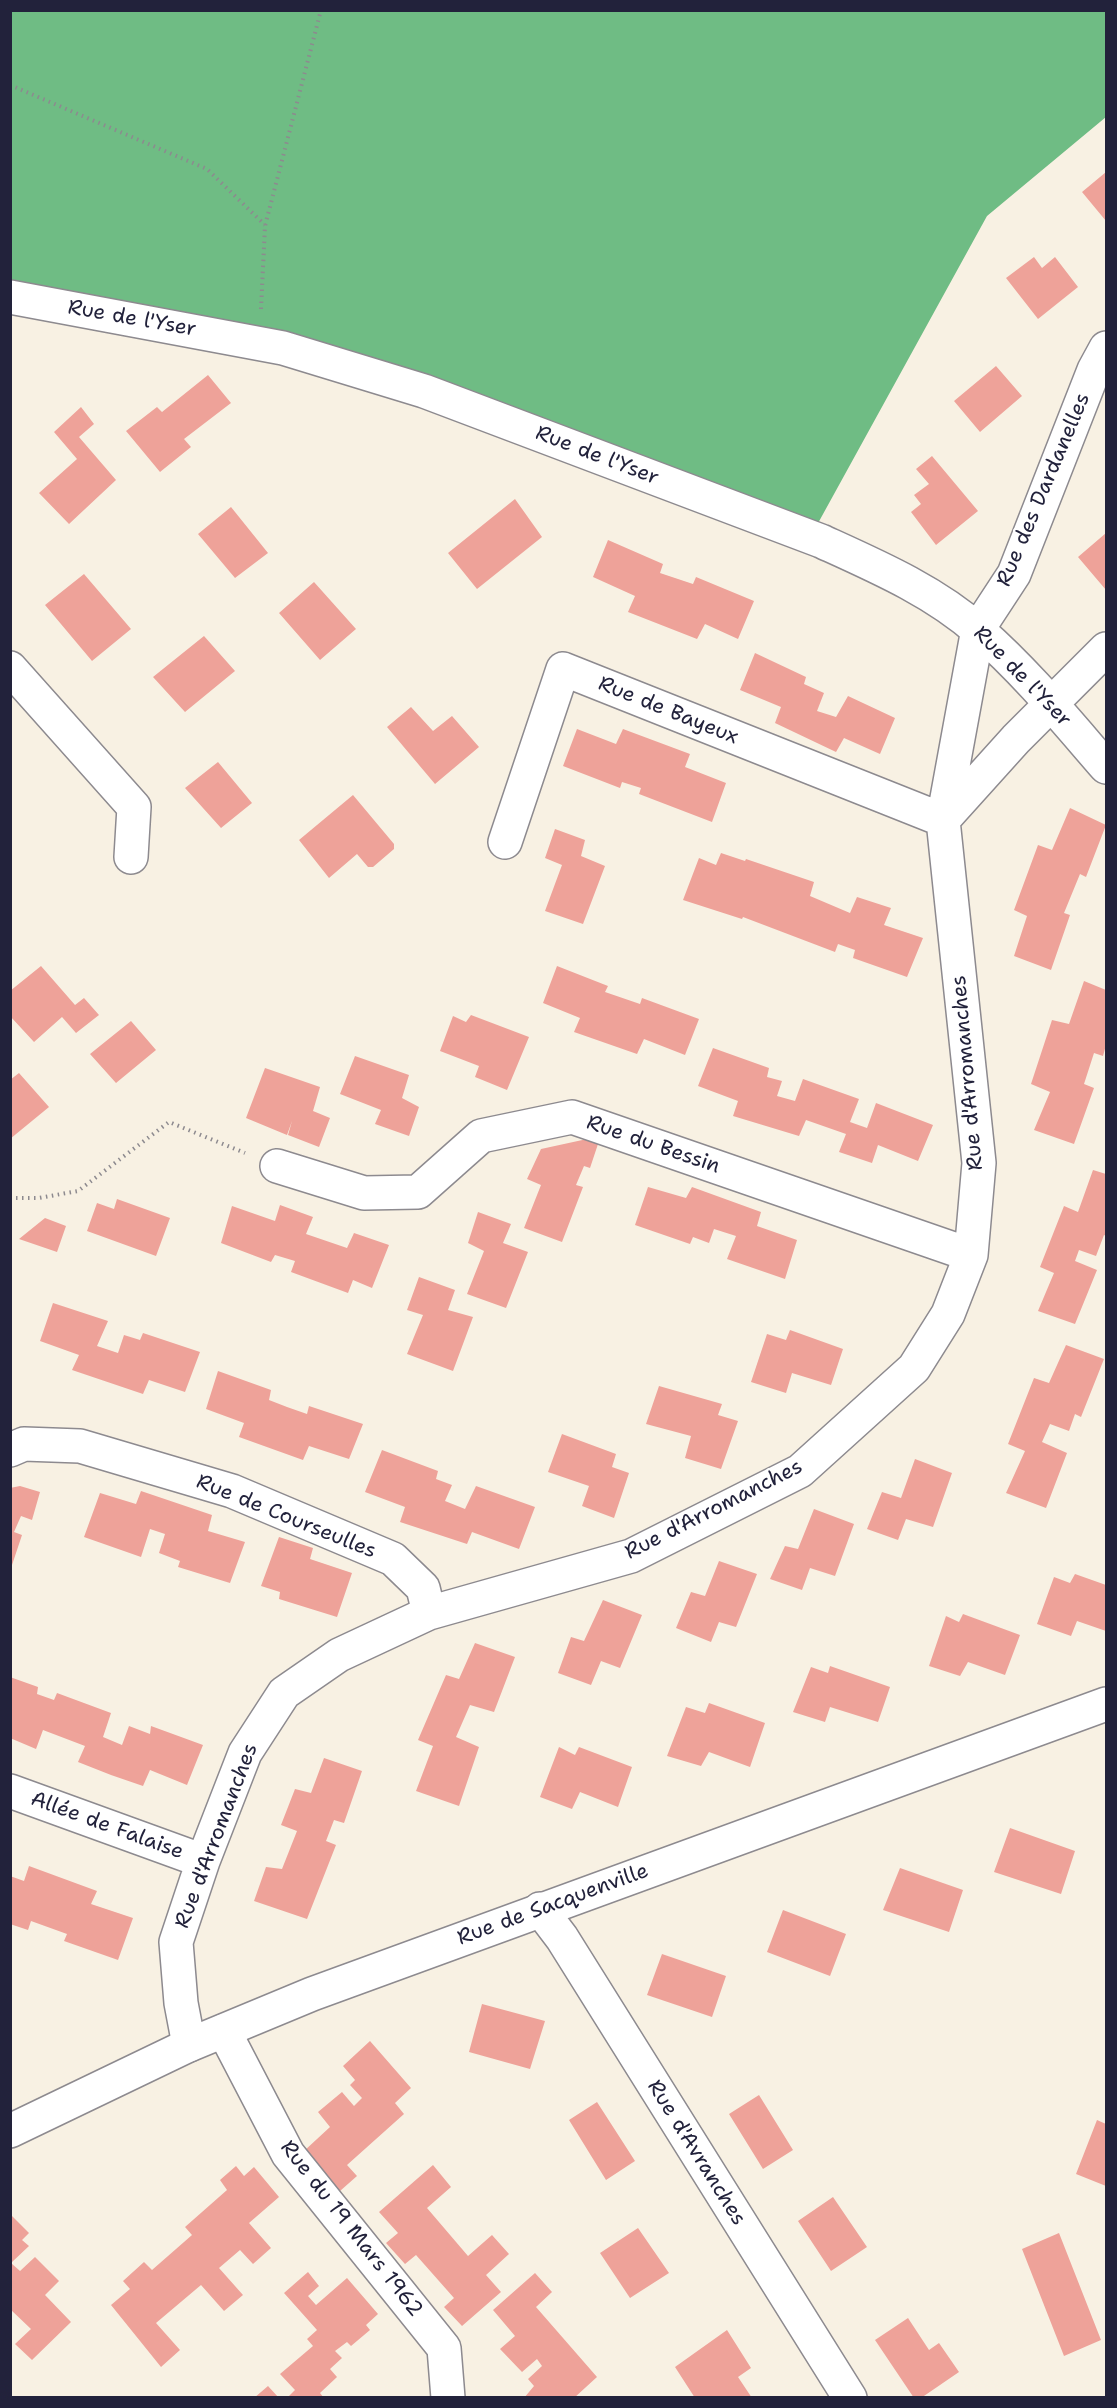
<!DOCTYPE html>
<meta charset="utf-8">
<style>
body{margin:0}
#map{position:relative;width:1117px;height:2408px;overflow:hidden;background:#f8f1e3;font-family:"Shantell Sans",sans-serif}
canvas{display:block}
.frame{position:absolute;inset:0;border:12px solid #22223b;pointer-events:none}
</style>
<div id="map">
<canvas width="1117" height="2408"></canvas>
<div class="frame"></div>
</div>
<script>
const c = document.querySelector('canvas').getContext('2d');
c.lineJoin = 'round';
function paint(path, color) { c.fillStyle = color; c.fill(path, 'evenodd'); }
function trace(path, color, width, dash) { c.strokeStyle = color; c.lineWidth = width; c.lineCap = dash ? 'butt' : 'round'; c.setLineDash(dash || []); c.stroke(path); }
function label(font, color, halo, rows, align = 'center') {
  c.font = font + ' "Shantell Sans",sans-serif'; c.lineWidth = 4.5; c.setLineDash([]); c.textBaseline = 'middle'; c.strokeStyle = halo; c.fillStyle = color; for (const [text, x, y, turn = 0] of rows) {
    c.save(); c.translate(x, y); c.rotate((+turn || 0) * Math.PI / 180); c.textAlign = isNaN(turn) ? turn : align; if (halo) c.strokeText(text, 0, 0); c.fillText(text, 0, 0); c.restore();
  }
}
const forest = new Path2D(`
 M10 11H1106V117L987 216 817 525 271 333 11 291Z`);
const building = new Path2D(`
 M1106 172V221L1082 192Z
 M1034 257 1042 268 1055 257 1078 287 1038 319 1006 278Z
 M996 366 1022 396 980 432 954 401Z
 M208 375 231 403 184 439 191 447 160 472 126 431 157 407 162 412Z
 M81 407 94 424 79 437 116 480 69 524 39 493 77 459 54 432Z
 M932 456 978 511 936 545 911 512 921 504 914 495 929 484 916 469Z
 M515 499 542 537 477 589 448 553Z
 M231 507 268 553 235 578 198 534Z
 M1106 533V590L1078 557Z
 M608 540 663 564 660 573 693 584 696 577 754 601 738 639 705 624 697 639 628 612 635 596 593 577Z
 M84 574 131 629 92 661 45 605Z
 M314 582 356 629 320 660 279 613Z
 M204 636 235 671 185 712 153 677Z
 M755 653 806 677 804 684 824 693 817 711 836 717 848 696 895 718 880 754 844 738 836 752 775 723 781 707 740 690Z
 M411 707 433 731 452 716 479 747 435 784 387 727Z
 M577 729 616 744 623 729 690 754 685 767 726 783 712 822 639 794 641 788 622 782 620 788 563 766Z
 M218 762 252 803 221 828 185 788Z
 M353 795 394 844V849L373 867H368L357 854 329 878 299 840Z
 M1070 808 1106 825 1086 877 1080 874 1064 913 1070 915 1051 970 1014 956 1027 916 1014 910 1038 845 1052 850Z
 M555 829 585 840 581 856 605 866 583 924 545 911 562 865 545 858Z
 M721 853 745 861 746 859 814 882 810 896 850 913 857 897 891 908 884 925 923 938 907 977 853 958 855 950 838 944 835 952 743 917 742 919 683 900 699 858 716 865Z
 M41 966 75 1005 84 998 99 1015 76 1033 62 1017 34 1042 10 1016V991Z
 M557 966 608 986 605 992 640 1004 642 998 699 1019 685 1055 644 1039 637 1054 574 1032 580 1018 543 1003Z
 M1084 981 1106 990V1045L1103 1056 1094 1053 1084 1084 1094 1088 1074 1144 1034 1130 1050 1092 1031 1084 1052 1020 1069 1024Z
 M471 1015 529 1037 507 1090 475 1077 479 1066 440 1051 453 1016 466 1022Z
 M131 1021 156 1050 116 1083 90 1054Z
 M713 1048 769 1068 767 1077 782 1081 777 1096 795 1101 803 1079 859 1099 850 1122 867 1128 876 1103 933 1125 918 1161 878 1145 872 1163 839 1152 846 1134 806 1120 799 1136 733 1116 738 1101 698 1086Z
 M355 1056 409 1075 402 1098 419 1107 409 1136 375 1124 381 1110 340 1094Z
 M265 1068 320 1087 313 1111 330 1118 319 1147 288 1135 292 1121 287 1135 246 1118Z
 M19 1073 49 1107 10 1139V1080Z
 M587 1139 599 1141 590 1168 584 1166 576 1185 583 1187 562 1242 524 1228 541 1185 527 1179 541 1149Z
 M1093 1170 1106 1174V1236L1104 1235 1096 1256 1079 1250 1075 1261 1097 1270 1075 1324 1038 1311 1054 1273 1040 1267 1064 1206 1078 1212Z
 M648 1187 686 1198 692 1187 761 1212 757 1226 797 1240 785 1279 727 1259 736 1236 714 1229 709 1243 693 1237 690 1244 635 1225Z
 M117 1199 170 1218 156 1256 87 1231 97 1203 114 1209Z
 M280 1205 313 1217 306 1234 347 1248 354 1233 389 1245 372 1288 353 1280 348 1293 291 1272 295 1261 275 1255 271 1262 221 1243 232 1206 275 1221Z
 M478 1212 511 1224 503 1243 528 1252 506 1308 467 1294 484 1251 468 1243Z
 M45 1218 66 1226 57 1252 19 1239Z
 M419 1277 455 1290 448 1310 473 1317 453 1371 407 1354 423 1315 407 1310Z
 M53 1303 108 1321 97 1346 118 1353 124 1335 140 1340 143 1333 200 1352 185 1392 149 1380 143 1394 72 1370 79 1355 40 1341Z
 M790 1330 843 1349 831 1385 792 1373 786 1393 751 1382 767 1334 786 1340Z
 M1066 1345 1104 1359 1081 1417 1075 1414 1069 1431 1050 1424 1042 1442 1067 1453 1046 1508 1006 1493 1025 1451 1008 1444 1034 1378 1049 1383Z
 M218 1371 271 1390 269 1400 287 1407 307 1414 309 1406 363 1424 349 1459 309 1446 303 1460 239 1437 244 1423 206 1409Z
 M659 1386 722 1404 718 1415 738 1421 721 1469 685 1458 691 1436 646 1424Z
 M562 1434 616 1454 612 1467 629 1473 614 1518 582 1506 589 1486 548 1472Z
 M382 1450 438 1471 436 1479 452 1485 445 1501 465 1509 476 1486 535 1507 519 1549 472 1532 467 1544 400 1522 405 1507 365 1492Z
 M915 1459 952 1473 933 1527 906 1519 898 1540 867 1529 882 1492 901 1498Z
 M20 1486 40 1492 32 1520 21 1516 14 1532 22 1535 11 1568 10 1488Z
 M141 1491 212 1515 208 1531 245 1542 230 1583 178 1567 180 1561 159 1553 165 1534 150 1529 141 1557 84 1537 100 1493 136 1504Z
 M814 1509 854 1524 835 1576 810 1568 802 1590 770 1579 785 1546 798 1549Z
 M279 1537 313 1548 310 1559 352 1573 337 1617 279 1599 280 1592 261 1586Z
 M719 1561 757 1574 736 1627 719 1622 711 1642 676 1628 691 1592 705 1596Z
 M1075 1574 1106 1585V1631L1077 1621 1071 1636 1037 1624 1054 1577 1070 1583Z
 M603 1600 642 1615 620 1668 601 1661 591 1685 558 1673 571 1637 584 1641Z
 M963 1614 1020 1635 1005 1675 968 1662 960 1676 929 1666 946 1616 959 1622Z
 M475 1643 515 1657 494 1712 470 1705 456 1737 479 1747 459 1806 416 1791 433 1746 418 1740 446 1675 459 1679Z
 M830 1666 890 1687 878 1722 830 1707 825 1722 793 1712 811 1667 828 1673Z
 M10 1677 38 1687 37 1694 54 1700 57 1693 111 1713 103 1737 122 1745 129 1726 150 1734 151 1726 203 1745 187 1785 150 1770 143 1786 111 1775 78 1762 85 1746 43 1730 36 1749 10 1738Z
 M709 1703 765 1723 750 1767 709 1752 701 1766 667 1756 686 1707 705 1713Z
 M559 1747 575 1755 579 1747 632 1767 618 1807 580 1792 572 1809 540 1797Z
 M324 1758 362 1771 344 1823 334 1820 326 1841 336 1845 307 1919 254 1901 266 1867 282 1869 297 1831 281 1825 295 1789 311 1793Z
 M1010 1828 1075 1851 1061 1894 994 1872Z
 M29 1866 97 1891 91 1904 133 1918 118 1960 64 1941 67 1934 31 1921 28 1930 10 1924V1876L24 1881Z
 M900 1868 963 1890 949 1932 883 1910Z
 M783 1910 846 1934 830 1976 767 1952Z
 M662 1954 726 1976 712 2017 647 1995Z
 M482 2004 545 2021 530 2069 469 2052Z
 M370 2041 411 2088 395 2103 404 2114 347 2165 357 2176 340 2191 304 2151 330 2127 318 2112 342 2092 354 2106 362 2098 350 2085 355 2080 343 2066Z
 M759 2095 793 2150 763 2169 729 2114Z
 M597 2102 635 2161 606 2180 569 2120Z
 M1097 2120 1106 2124V2186L1076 2174Z
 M433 2165 451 2187 427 2208 468 2256 492 2235 509 2254 486 2275 501 2292 462 2326 444 2307 454 2298 416 2255 405 2264 386 2243 398 2233 379 2212Z
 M236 2166 244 2176 254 2167 279 2197 249 2223 271 2248 253 2264 240 2250 219 2268 243 2295 224 2311 201 2285 156 2323 180 2350 161 2367 111 2305 130 2289 123 2281 144 2262 152 2270 192 2235 185 2227 227 2190 220 2180Z
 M833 2197 867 2247 831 2271 798 2221Z
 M10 2214 29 2233 22 2240 29 2246 11 2263 20 2271 35 2257 59 2281 45 2295 71 2322 32 2360 15 2344 31 2329 10 2309Z
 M638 2228 669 2273 630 2298 600 2253Z
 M1059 2233 1101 2340 1064 2356 1022 2249Z
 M308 2272 319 2286 308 2296 316 2305 347 2278 378 2314 366 2325 370 2330 351 2346 347 2342 335 2351 342 2358 330 2369 337 2377 320 2393 324 2398H287L295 2390 280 2374 313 2346 307 2339 317 2330 284 2293Z
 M535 2273 552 2292 536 2307 597 2377 574 2398H524L534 2386 528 2379 542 2366 537 2359 522 2372 500 2349 515 2336 493 2310Z
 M908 2318 929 2350 939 2343 959 2372 921 2398H914L875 2340Z
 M727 2330 751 2368 738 2377 752 2398H695L675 2367Z
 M268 2386 279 2398H254Z`);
const path = new Path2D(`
 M10 85 207 169 265 225
 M261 309 265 226 321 10
 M10 1198H39L78 1191 169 1122 245 1153`);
const minor = new Path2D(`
 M10 297 283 348 424 391 821 541C876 566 934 591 979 631 1026 672 1066 721 1106 767
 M10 668 134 807 131 857
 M943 820 1016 739 1106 649
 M505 842 563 669 943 820
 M277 1166 364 1193 418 1192 481 1136 572 1117 971 1255
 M10 1450 24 1444 80 1446 232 1491 393 1559 423 1588 429 1613
 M10 1791 203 1861
 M540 1909 562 1938 850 2398
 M224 2031 288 2154 444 2348 448 2398
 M189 2045 181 2003 176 1942 203 1861 245 1753 284 1693 339 1655 429 1613 631 1556 800 1471 914 1368 948 1314 971 1255 979 1163 943 820 978 629 1014 574 1094 370 1106 348`);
const tertiary = new Path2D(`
 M10 2131 189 2045 312 1994 1106 1704`);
const streetNames = [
 ["Rue de l'Yser",132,319,10],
 ["Rue de l'Yser",597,456,21],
 ["Rue des Dardanelles",1044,490,-67],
 ["Rue de l'Yser",1022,677,46],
 ["Rue de Bayeux",668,711,22],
 ["Rue d'Arromanches",968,1073,-95],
 ["Rue du Bessin",653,1145,19],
 ["Rue d'Arromanches",714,1510,-27],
 ["Rue de Courseulles",286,1517,22],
 ["Allée de Falaise",107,1826,20],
 ["Rue d'Arromanches",217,1836,-69],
 ["Rue de Sacquenville",553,1905,-20],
 ["Rue d'Avranches",696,2153,58],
 ["Rue du 19 Mars 1962",351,2229,52]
];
paint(forest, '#6fbc84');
paint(building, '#eea299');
trace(minor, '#8d8a8f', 36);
trace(tertiary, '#8d8a8f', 36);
trace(path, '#8d8a8f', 4, [1.5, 4.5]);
trace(minor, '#fff', 33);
trace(tertiary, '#fff', 33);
label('21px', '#22223b', '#fff', streetNames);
</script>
